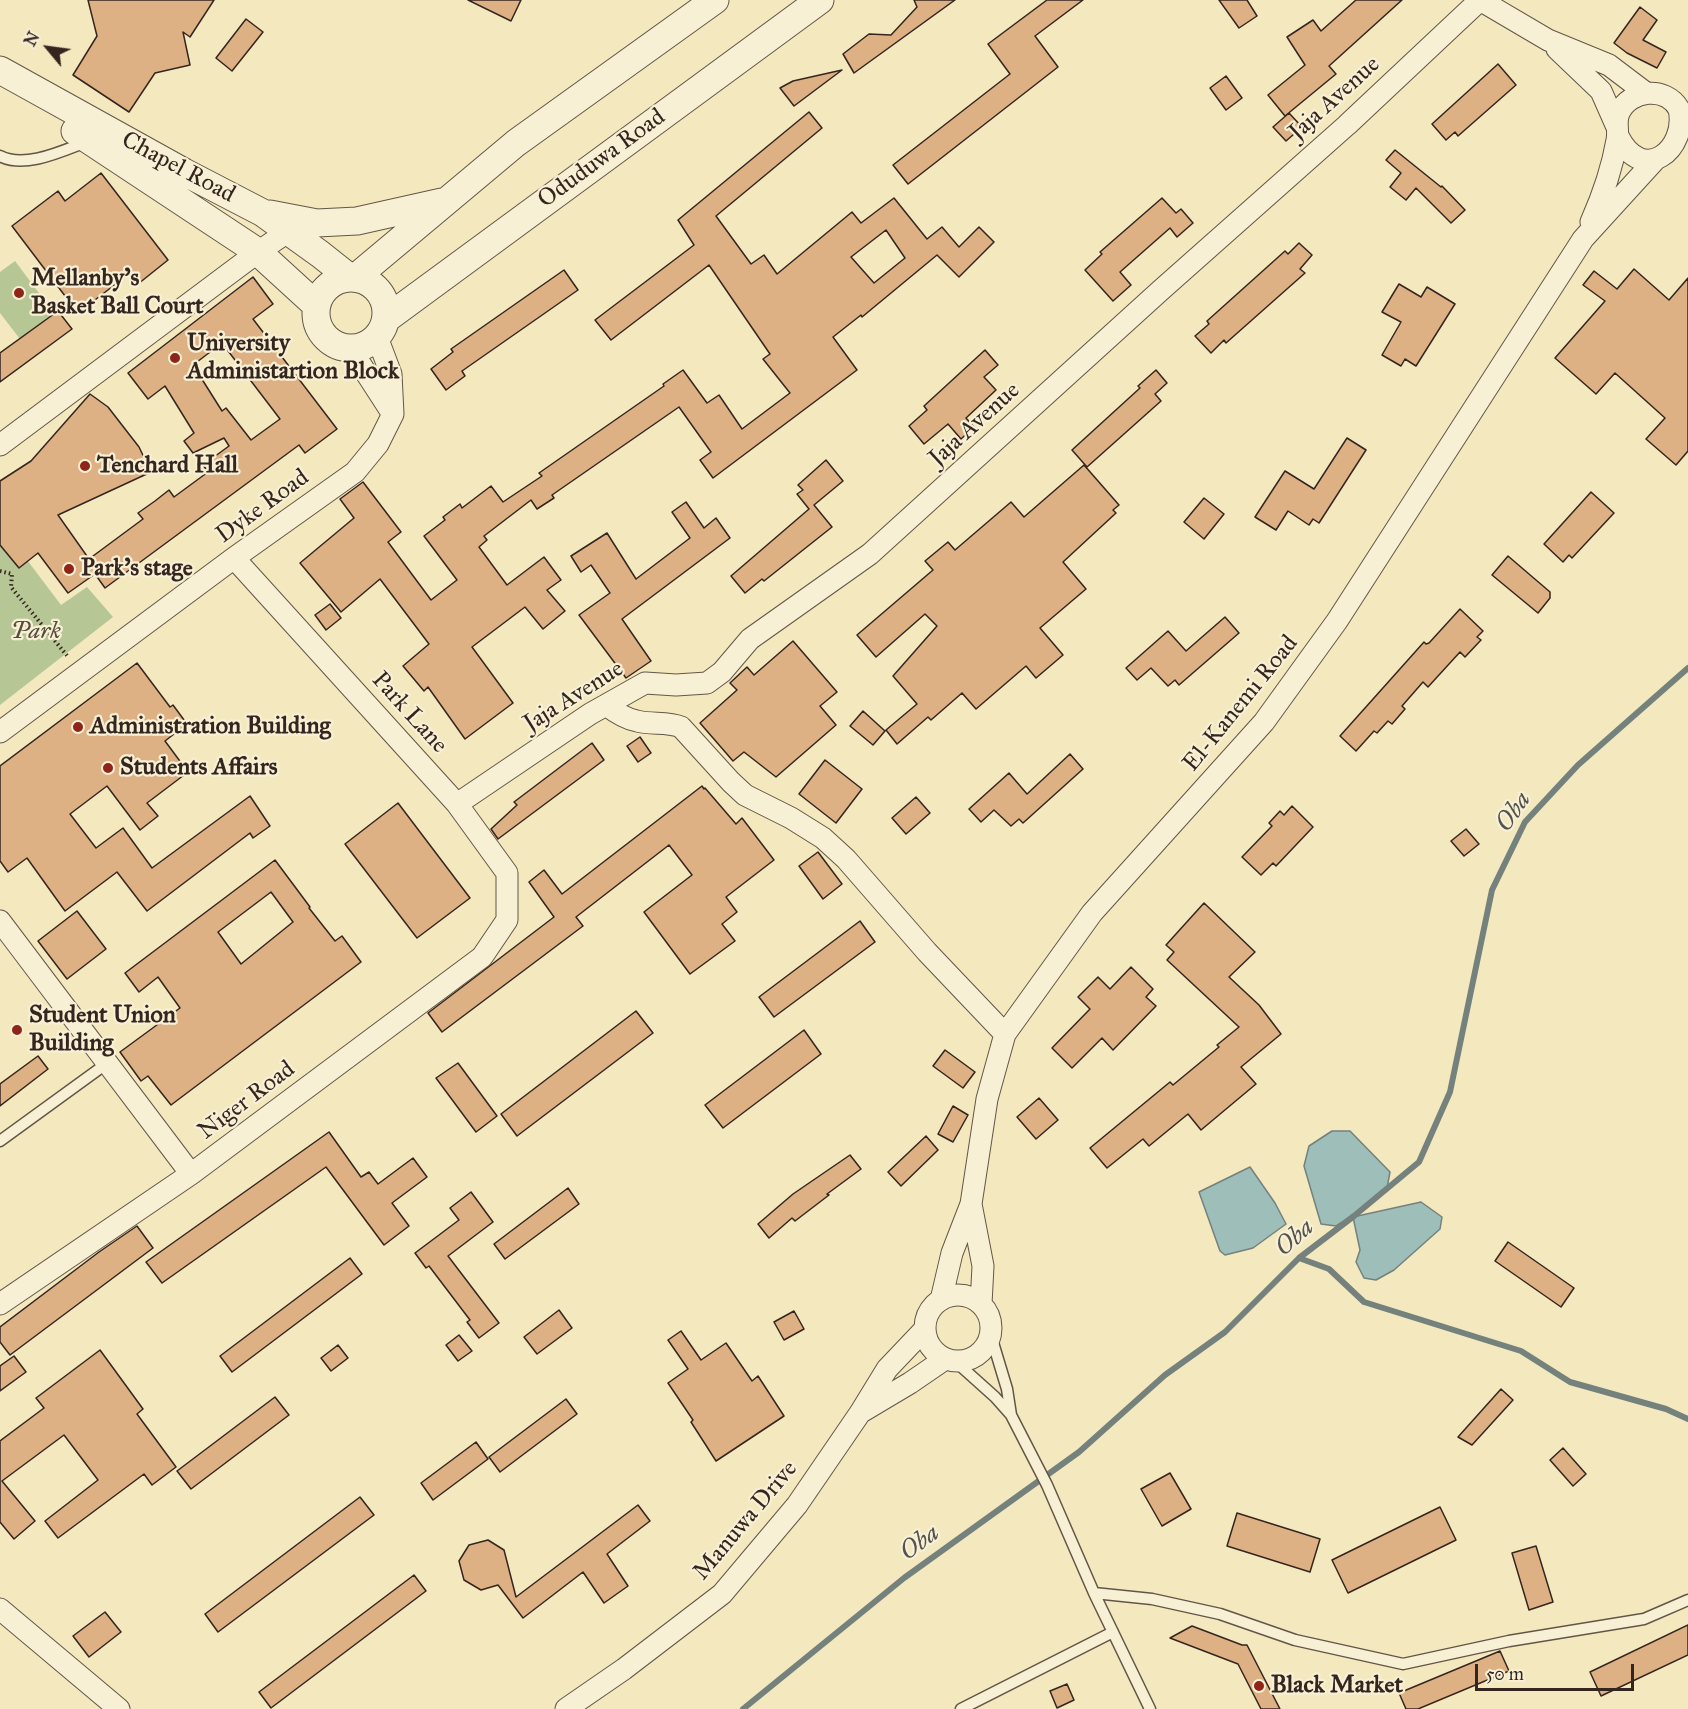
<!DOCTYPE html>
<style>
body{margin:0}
#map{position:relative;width:1688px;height:1709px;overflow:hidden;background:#f3e8be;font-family:"IM FELL Great Primer",serif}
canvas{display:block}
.north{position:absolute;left:18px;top:18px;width:60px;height:60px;-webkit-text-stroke:4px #f7f0d5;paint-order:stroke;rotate:299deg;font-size:16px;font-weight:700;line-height:24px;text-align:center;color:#35251f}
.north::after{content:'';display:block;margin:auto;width:21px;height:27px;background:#35251f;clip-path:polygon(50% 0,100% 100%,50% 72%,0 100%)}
.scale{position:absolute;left:1475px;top:1664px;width:159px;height:27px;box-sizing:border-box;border:3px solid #35251f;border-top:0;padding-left:8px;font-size:18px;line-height:21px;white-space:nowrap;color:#35251f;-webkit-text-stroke:4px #f7f0d5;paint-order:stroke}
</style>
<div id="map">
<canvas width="1688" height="1709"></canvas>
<div class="north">N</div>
<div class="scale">50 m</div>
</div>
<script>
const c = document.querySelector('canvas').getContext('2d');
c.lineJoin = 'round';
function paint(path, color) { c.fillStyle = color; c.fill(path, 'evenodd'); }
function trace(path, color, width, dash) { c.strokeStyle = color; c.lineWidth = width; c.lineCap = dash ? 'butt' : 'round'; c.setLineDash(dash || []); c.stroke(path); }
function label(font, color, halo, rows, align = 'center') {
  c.font = font + ' "IM FELL Great Primer",serif'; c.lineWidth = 4.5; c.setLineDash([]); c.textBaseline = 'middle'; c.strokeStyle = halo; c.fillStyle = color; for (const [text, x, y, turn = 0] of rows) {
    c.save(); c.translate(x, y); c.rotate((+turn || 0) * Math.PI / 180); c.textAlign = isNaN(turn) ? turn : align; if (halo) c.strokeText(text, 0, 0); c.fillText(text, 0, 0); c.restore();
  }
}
const green = new Path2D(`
 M15 261 57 317 23 343 0 313V272Z
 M9 536 61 605 87 587 113 617 0 705V542Z`);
const water = new Path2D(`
 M1332 1131H1350L1390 1172 1387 1188 1352 1216 1336 1226 1321 1224 1304 1166 1309 1146Z
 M1250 1167 1275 1203 1286 1224 1253 1248 1225 1255 1220 1251 1199 1192Z
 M1421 1202 1442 1217 1440 1229 1394 1270 1376 1280 1364 1278 1356 1262 1360 1250 1353 1217Z`);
const stream = new Path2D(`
 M1299 1258 1329 1269 1364 1302 1521 1351 1570 1382 1666 1409 1688 1419
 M743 1709 904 1578 1079 1452 1165 1375 1225 1332 1299 1258 1354 1216 1419 1162 1450 1092 1492 890 1525 822 1578 765 1688 668`);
const building = new Path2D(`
 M88 0H214L190 37 183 32 190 65 155 73 129 112 73 75 97 36Z
 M468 0H521L511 21Z
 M914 0H955L854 73 843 54 869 34 891 35 917 7Z
 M1047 0H1083L1035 36 1058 67 908 184 893 165 1010 74 988 44Z
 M1219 0H1247L1257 16 1239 28Z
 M1356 0H1402L1329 66 1336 74 1285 116 1268 95 1305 65 1287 37 1313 20 1321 31Z
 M1640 7 1657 20 1643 40 1666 52 1657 68 1627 53 1614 43Z
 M246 19 263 32 232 71 216 58Z
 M1498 64 1516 85 1458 136 1455 132 1446 140 1432 124Z
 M842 70 794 106 780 88 793 81Z
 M1226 76 1242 98 1226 110 1210 88Z
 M809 112 822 128 716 216 751 264 764 255 777 274 852 212 861 223 894 198 927 239 942 227 959 247 979 227 994 242 959 277 937 255 862 317 861 315 833 337 857 370 713 478 700 460 711 452 679 407 552 495 554 498 537 509 531 500 484 536 487 540 479 547 507 585 544 557 561 580 547 590 565 611 543 629 525 607 472 647 513 703 465 739 428 687 424 691 403 666 429 644 380 579 341 612 300 563 354 518 340 499 363 482 401 532 388 542 431 600 457 580 424 536 445 520 443 517 460 504 462 508 491 486 503 502 542 476 539 473 664 386 663 384 683 370 707 403 719 395 742 429 790 393 763 359 770 354 709 265 611 340 595 320 694 245 678 220ZM886 230 905 258 874 283 851 257Z
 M1289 113 1302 127 1286 141 1273 127Z
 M1395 150 1441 187 1442 186 1465 210 1451 223 1416 188 1406 200 1390 187 1401 173 1386 160Z
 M101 173 168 260 138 284 130 273 78 313 12 226 58 191 65 201Z
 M1162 198 1176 213 1181 209 1193 223 1177 237 1170 228 1120 272 1131 285 1113 301 1085 270 1102 254 1100 252Z
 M1299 243 1312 255 1300 269 1305 273 1226 343 1224 340 1211 353 1195 336 1209 324 1207 321 1285 251 1288 254Z
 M1634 269 1669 300 1688 278V451L1676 465 1646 439 1665 418 1615 373 1596 394 1555 358 1605 301 1583 285 1594 271 1617 289Z
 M564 270 578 290 462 371 465 376 446 390 431 369 453 352 451 349Z
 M253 277 273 304 253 319 337 429 305 453 299 445 105 588 95 574 68 593 38 553 19 568 0 545V481L31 461 90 394 108 407 139 447 151 472 58 515 89 559 143 519 138 513 155 501 169 490 174 497 208 472 203 465 229 446 224 438 193 453 184 441 194 433 165 386 148 399 128 373ZM222 343 280 419 251 440 226 408 222 411 193 365Z
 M1399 284 1421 297 1427 287 1455 304 1416 366 1405 359 1401 366 1382 355 1401 322 1382 312Z
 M58 311 72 329 0 382V353Z
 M985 350 998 365 984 377 996 390 966 418 974 427 961 439 948 424 924 444 909 426 927 410 924 406Z
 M1156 370 1167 383 1155 394 1161 401 1087 467 1072 450 1140 388 1138 386Z
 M1347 438 1366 450 1319 523 1313 519 1309 525 1288 511 1276 530 1255 517 1285 471 1314 489Z
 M826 460 843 481 814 505 832 527 764 581 762 579 745 593 731 576 809 509 797 494 803 490 798 485Z
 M1084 465 1119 505 1113 510 1116 513 1063 562 1086 589 1040 628 1063 655 1036 678 1026 666 976 709 962 693 931 720 928 717 897 744 886 730 917 704 893 676 937 626 925 614 876 657 857 635 933 570 925 561 948 542 955 550 1011 502 1024 517Z
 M1591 492 1614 513 1572 558 1569 555 1563 562 1544 544Z
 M1204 498 1224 514 1204 539 1184 522Z
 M686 502 704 528 716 518 730 538 622 619 651 661 626 678 579 615 610 593 591 565 581 572 571 556 607 533 636 579 690 538 672 512Z
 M1508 556 1550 592V598L1538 613 1492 575Z
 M330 604 341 618 326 630 315 615Z
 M1460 609 1483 631 1477 637 1481 640 1465 657 1460 652 1428 687 1423 682 1402 706 1405 709 1392 724 1388 721 1377 733 1374 731 1356 751 1340 736 1424 642 1426 644 1429 643Z
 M1225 617 1239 633 1179 685 1175 680 1168 686 1151 668 1137 680 1126 668 1168 631 1186 651Z
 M793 641 837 692 820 706 836 725 776 777 744 752 733 761 700 723 737 690 730 683 747 667 754 675Z
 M137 663 170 707 173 705 187 724 165 741 188 772 147 803 158 816 140 830 107 786 70 814 96 848 123 828 152 868 250 796 270 826 253 838 250 833 147 911 117 872 65 911 27 858 8 872 0 861V766Z
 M863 711 885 731 873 745 850 726Z
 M640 737 651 753 638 762 627 746Z
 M592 743 604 760 498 839 491 829 517 805 514 802Z
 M1070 754 1083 769 1023 823 1019 819 1011 826 994 810 981 822 969 809 1009 773 1027 794Z
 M825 760 862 789 836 823 799 794Z
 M702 786 704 789 705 788 736 824 742 818 774 860 726 897 737 912 722 924 735 941 690 974 644 912 692 875 669 845 576 917 583 926 442 1032 428 1013 554 917 529 882 544 870 562 894Z
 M916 797 930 813 906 834 892 818Z
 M398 803 470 898 417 938 345 844Z
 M1292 806 1313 827 1276 866 1273 863 1261 875 1242 857 1272 826 1269 823 1280 811 1284 815Z
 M1466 829 1479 844 1464 856 1451 841Z
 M818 852 842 884 823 899 799 866Z
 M275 860 310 907 309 908 335 941 342 936 361 962 171 1105 148 1076 141 1081 120 1052 180 1008 158 977 139 992 125 973ZM271 892 293 922 241 964 218 932Z
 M1204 903 1255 952 1229 977 1259 1005 1281 1034 1241 1067 1256 1084 1201 1130 1188 1114 1149 1146 1143 1139 1107 1168 1090 1148 1170 1082 1173 1085 1219 1047 1217 1045 1239 1027 1167 960 1174 952 1166 945Z
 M77 911 106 949 67 979 38 941Z
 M860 921 875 942 774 1017 759 997Z
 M1131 967 1153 989 1146 997 1156 1006 1113 1050 1102 1038 1072 1068 1052 1048 1090 1009 1078 997 1098 977 1110 989Z
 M636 1011 653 1033 517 1136 501 1114Z
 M804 1030 821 1054 723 1128 705 1105Z
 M945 1050 975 1072 963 1088 933 1066Z
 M38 1056 48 1069 0 1106V1084Z
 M458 1063 497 1116 476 1132 436 1078Z
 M1039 1098 1058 1120 1036 1139 1017 1117Z
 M953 1106 968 1115 953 1142 938 1134Z
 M329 1132 361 1177 369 1172 378 1184 413 1158 427 1177 392 1203 409 1226 384 1245 326 1167 162 1283 146 1262Z
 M926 1136 938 1150 901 1186 888 1172Z
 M850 1155 861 1169 827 1194 829 1195 795 1221 792 1218 769 1238 758 1224 793 1194Z
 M568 1188 579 1204 505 1259 494 1244Z
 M471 1192 493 1222 448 1256 499 1323 479 1338 467 1322 470 1320 429 1266 426 1268 415 1253 459 1220 450 1208Z
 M137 1226 153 1248 10 1355 0 1342V1327L99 1252Z
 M1508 1242 1574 1288 1561 1307 1495 1261Z
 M350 1258 362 1274 232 1372 220 1356Z
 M559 1310 572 1328 537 1354 524 1337Z
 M794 1311 804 1329 784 1340 774 1322Z
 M681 1331 701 1360 726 1343 752 1381 758 1376 784 1416 716 1461 691 1422 693 1420 668 1383 688 1369 668 1340Z
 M459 1335 472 1351 458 1361 446 1345Z
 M338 1345 348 1358 331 1371 321 1358Z
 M100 1350 143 1409 137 1414 176 1467 152 1485 144 1474 58 1538 45 1521 98 1480 64 1435 2 1481 35 1521 14 1539 0 1522V1441L44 1408 36 1398Z
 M14 1356 26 1372 0 1391V1366Z
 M1501 1389 1513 1400 1472 1445 1458 1437Z
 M275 1397 289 1415 191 1489 177 1471Z
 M566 1399 577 1414 500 1472 489 1457Z
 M476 1442 488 1459 433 1500 421 1483Z
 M1563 1448 1586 1474 1573 1486 1550 1460Z
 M1170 1473 1191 1509 1162 1526 1141 1489Z
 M360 1497 374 1515 218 1632 205 1614Z
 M638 1505 650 1521 607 1554 628 1586 604 1603 583 1572 523 1618 498 1585 481 1590 464 1580 459 1561 469 1545 488 1540 504 1550 516 1597Z
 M1440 1507 1456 1540 1348 1593 1332 1560Z
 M1237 1513 1320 1539 1310 1572 1227 1546Z
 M1536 1546 1553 1602 1529 1610 1512 1553Z
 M414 1575 426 1591 271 1708 259 1692Z
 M105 1612 121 1632 89 1657 73 1636Z
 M1688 1625V1655L1601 1696 1590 1672Z
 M1192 1626 1242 1645H1247L1280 1709H1261L1238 1664 1170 1638Z
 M1500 1651 1509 1671 1418 1709H1406L1399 1693Z
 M1067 1684 1074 1700 1057 1708 1050 1691Z`);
const path = new Path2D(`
 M0 571 12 574 11 587 69 658`);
const service = new Path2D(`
 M0 156C25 169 62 151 86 142
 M0 1141 106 1064
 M991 1336 1007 1389 1011 1415 1047 1485 1094 1593 1150 1709
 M956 1362 995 1397 1011 1415
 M1094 1593 1152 1599 1220 1614 1295 1640 1403 1664 1509 1641 1644 1619 1688 1600
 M961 1709 1113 1632`);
const minor = new Path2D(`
 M1480 0 1548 40 1609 65 1646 93
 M1557 49 1601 91 1616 125
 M1591 222C1603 195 1612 169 1617 140 1619 130 1615 122 1619 113 1630 89 1666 86 1679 109 1688 149 1643 186 1618 136
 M350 348 392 413
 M0 445 258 252 289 231
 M606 705C615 712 626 719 637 721 652 725 667 721 681 727L731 782 745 795 791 818 823 838 846 859 927 952 1005 1034
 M0 732 234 558 355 472 378 444 393 414 391 374 377 337
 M457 804 590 714 645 683 676 685 707 683 722 672 750 639 870 554 1161 290 1347 125 1480 0
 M0 921 191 1174
 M971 1204 983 1266 981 1304
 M925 1328a33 33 0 1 1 66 0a33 33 0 1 1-66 0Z
 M941 1300 952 1253 971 1204 987 1099 1005 1034 1092 913 1264 722 1337 621 1583 239 1655 160
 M0 1304 191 1174 482 957 507 920V873L457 804 234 558
 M863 1411 910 1383 945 1359
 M0 1609 119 1709
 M566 1709 624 1669 722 1594 797 1505 860 1413 887 1369 925 1329`);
const tertiary = new Path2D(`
 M0 70 184 172 263 213 320 254 349 277
 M75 131 258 252 316 305
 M270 214 317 223 357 221 442 202
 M356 277 516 143 715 0
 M316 313a35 35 0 1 1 70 0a35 35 0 1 1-70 0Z
 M386 319 820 0`);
const markers = [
 [19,293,6,"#8f2418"],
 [175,358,6,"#8f2418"],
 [85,466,6,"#8f2418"],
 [69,569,6,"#8f2418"],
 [78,727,6,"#8f2418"],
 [108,768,6,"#8f2418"],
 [17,1030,6,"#8f2418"],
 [1259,1686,6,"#8f2418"]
];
const streetNames = [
 ["Jaja Avenue",1335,99,-42],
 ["Oduduwa Road",602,159,-36],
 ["Chapel Road",178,168,28],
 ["Jaja Avenue",975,425,-42],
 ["Dyke Road",263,507,-36],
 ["Jaja Avenue",574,697,-32],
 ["El-Kanemi Road",1241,704,-51],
 ["Park Lane",409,713,48],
 ["Niger Road",247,1101,-37],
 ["Manuwa Drive",746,1521,-50]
];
const poiNames = [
 ["Mellanby's",31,279],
 ["Basket Ball Court",31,307],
 ["University",187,344],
 ["Administartion Block",187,372],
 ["Tenchard Hall",97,466],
 ["Park's stage",81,569],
 ["Administration Building",90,727],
 ["Students Affairs",120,768],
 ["Student Union",29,1016],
 ["Building",29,1044],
 ["Black Market",1271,1686]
];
const parkNames = [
 ["Park",36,632]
];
const waterNames = [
 ["Oba",1514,812,-55],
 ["Oba",1295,1238,-41],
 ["Oba",920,1543,-36]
];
paint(green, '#b6c795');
paint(water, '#9ebeba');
trace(water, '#74817c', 1.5);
trace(stream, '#74817c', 6);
paint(building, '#deb185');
trace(building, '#35251f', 1.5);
trace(service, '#645647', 13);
trace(minor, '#645647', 23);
trace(tertiary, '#645647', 29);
trace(path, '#35251f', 4, [1.5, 3]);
trace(service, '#f7f0d5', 10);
trace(minor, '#f7f0d5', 21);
trace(tertiary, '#f7f0d5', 27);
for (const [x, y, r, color] of markers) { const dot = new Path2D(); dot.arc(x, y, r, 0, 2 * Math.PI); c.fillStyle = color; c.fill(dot); trace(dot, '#f7f0d5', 2); }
label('24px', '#35251f', '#f7f0d5', streetNames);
label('bold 24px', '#35251f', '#f7f0d5', poiNames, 'left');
label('italic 24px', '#554e3c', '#f7f0d5', parkNames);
label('italic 26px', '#54534e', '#f7f0d5', waterNames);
</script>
